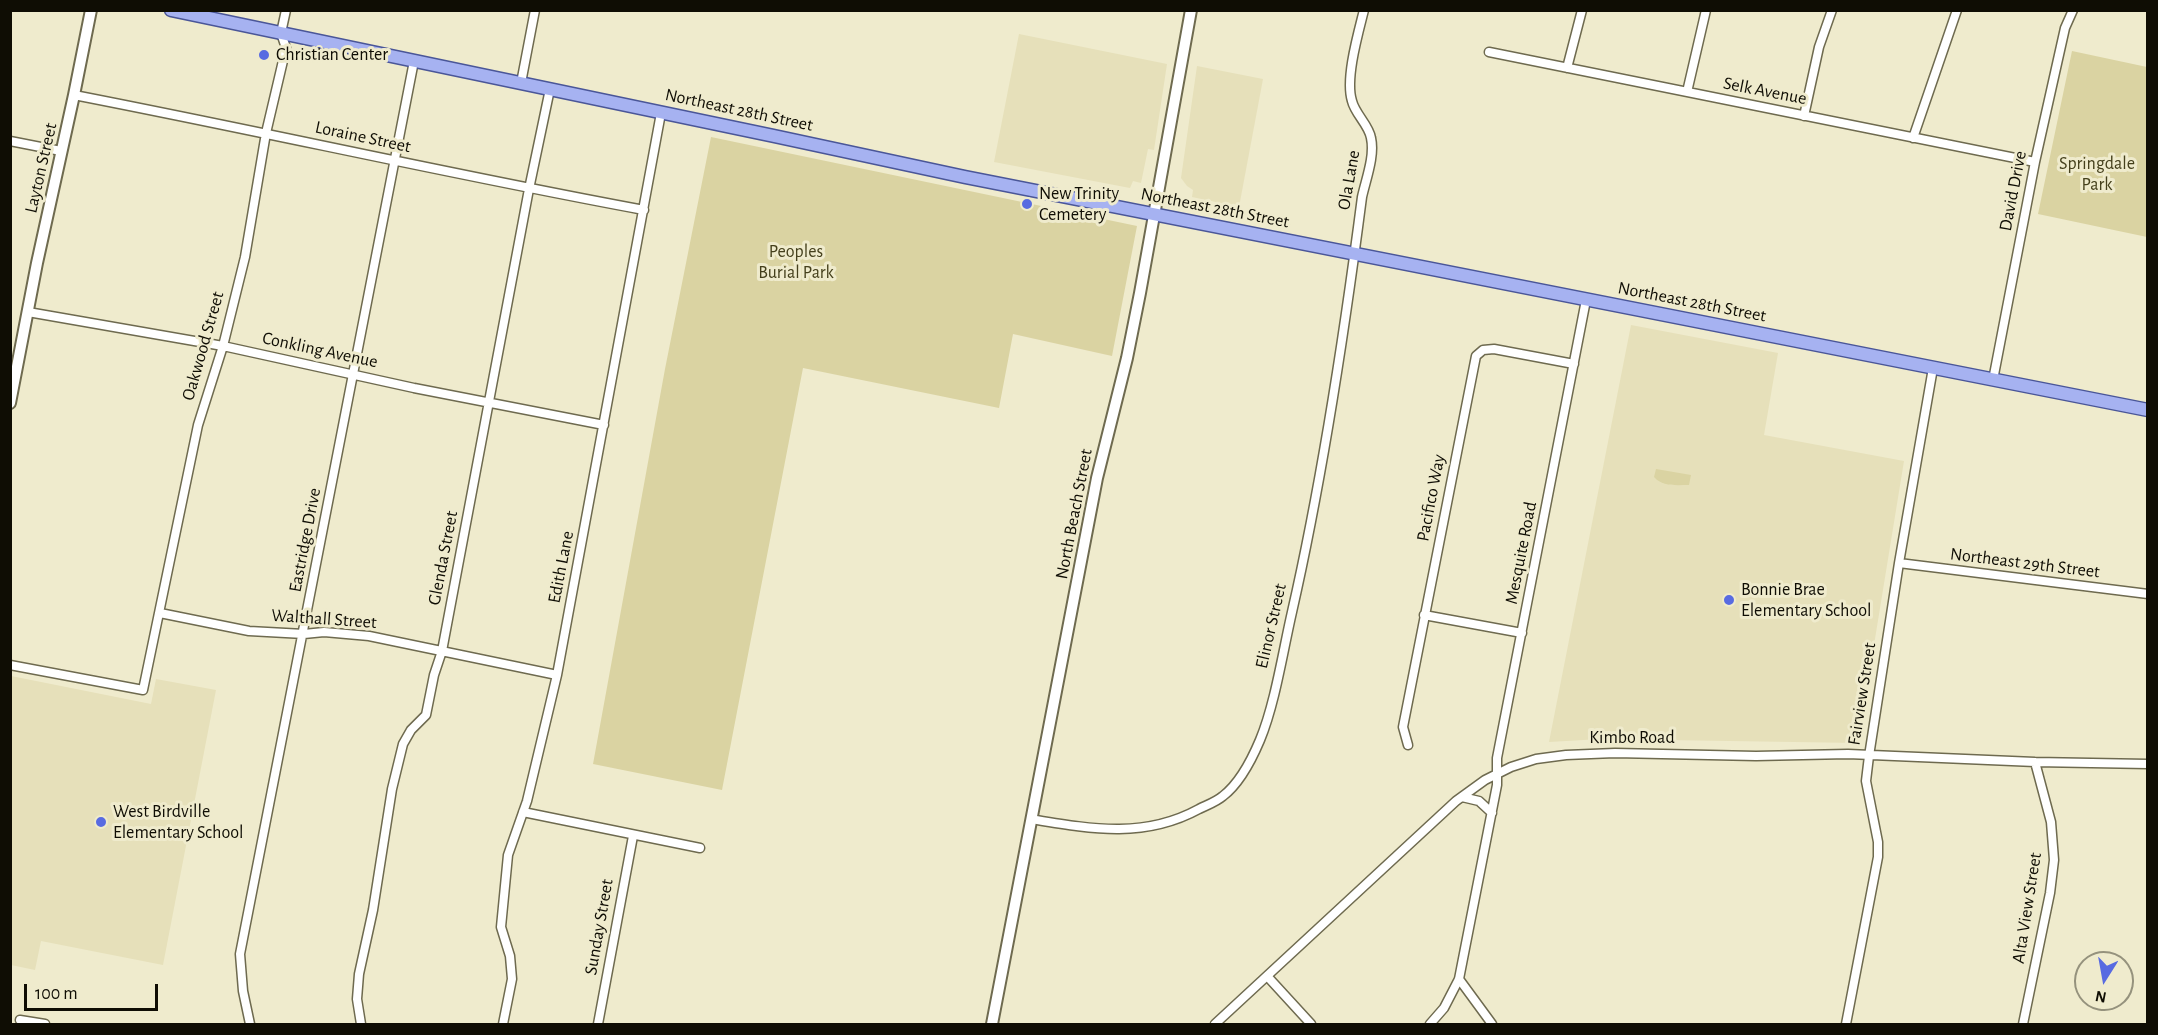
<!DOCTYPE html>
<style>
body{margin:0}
#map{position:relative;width:2158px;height:1035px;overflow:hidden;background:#efebcd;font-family:"Alegreya Sans",sans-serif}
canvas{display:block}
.frame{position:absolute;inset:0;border:12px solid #0f0d04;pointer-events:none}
.north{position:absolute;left:2074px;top:951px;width:60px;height:60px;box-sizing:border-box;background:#efebcd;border:2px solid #95927d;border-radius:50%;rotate:191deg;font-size:16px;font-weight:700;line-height:24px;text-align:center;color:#0f0d04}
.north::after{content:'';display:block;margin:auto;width:21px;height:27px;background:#586be1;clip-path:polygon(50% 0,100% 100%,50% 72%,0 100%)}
.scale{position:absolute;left:24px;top:984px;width:134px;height:27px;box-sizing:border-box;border:3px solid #0f0d04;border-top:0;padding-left:8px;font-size:18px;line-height:21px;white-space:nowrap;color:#0f0d04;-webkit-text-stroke:4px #efebcd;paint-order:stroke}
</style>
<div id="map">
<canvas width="2158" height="1035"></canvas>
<div class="frame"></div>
<div class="north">N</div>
<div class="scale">100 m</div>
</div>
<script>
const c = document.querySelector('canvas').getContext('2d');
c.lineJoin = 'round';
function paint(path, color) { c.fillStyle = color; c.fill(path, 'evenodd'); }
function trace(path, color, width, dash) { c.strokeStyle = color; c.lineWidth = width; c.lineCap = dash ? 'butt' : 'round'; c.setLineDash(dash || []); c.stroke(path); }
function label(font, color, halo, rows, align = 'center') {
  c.font = font + ' "Alegreya Sans",sans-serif'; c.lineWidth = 6; c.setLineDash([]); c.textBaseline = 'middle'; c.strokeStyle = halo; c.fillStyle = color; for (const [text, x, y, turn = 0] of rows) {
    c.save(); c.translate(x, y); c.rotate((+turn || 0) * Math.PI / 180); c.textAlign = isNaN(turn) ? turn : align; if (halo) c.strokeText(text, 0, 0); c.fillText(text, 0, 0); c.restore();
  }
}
const built = new Path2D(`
 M1019 34 1167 64 1154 150 1148 149 1141 183 1133 181 1130 188 994 162Z
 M1197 66 1263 79 1239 207 1192 197 1193 190 1187 186 1181 178Z
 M1631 325 1778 353 1764 435 1904 461 1858 743 1601 739 1549 742Z
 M11 676 151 704 156 679 216 690 163 965 41 941 35 970 11 965Z`);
const green = new Path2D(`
 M2072 51 2147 67V237L2038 214Z
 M711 137 1137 226 1112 356 1013 334 999 408 803 368 722 790 593 764 665 369Z
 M1656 469 1691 475 1689 485C1676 485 1663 487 1654 477Z`);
const minor = new Path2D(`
 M1489 52 2035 162
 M1567 68 1582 10
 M521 83 535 10
 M1687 92 1706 10
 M74 95C265 132 454 175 644 210
 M1804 116 1819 47 1832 10
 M1913 138 1957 10
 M10 141 61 151
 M28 312 223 346 414 388 604 425
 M1993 380 2035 162 2065 28 2073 10
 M1899 563 2148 594
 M160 613 249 631 304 634 324 632 369 636 557 675
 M1424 615 1522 633
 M10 665 143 690 198 425 223 346 245 257 266 133 286 48 281 33 286 10
 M1408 745 1403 727 1476 356 1483 350 1494 349 1574 364
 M1462 797 1479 801 1492 813
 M523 812 700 848
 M1031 819C1091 829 1144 839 1199 809 1207 805 1216 802 1223 796 1240 783 1252 759 1260 740 1275 704 1283 651 1292 612 1323 476 1344 336 1362 197 1366 179 1375 156 1371 138 1369 125 1355 114 1352 101 1345 79 1358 34 1364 10
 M1267 976 1311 1024
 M1459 979 1492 1024
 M20 1020 45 1024
 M250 1024 243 991 240 954 414 61
 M361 1024 357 999 359 974 373 910 392 789 403 744 411 730 426 715 434 675 442 651 529 189 550 89
 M503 1024 512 979 510 956 501 927 508 855 527 801 557 675 661 113
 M598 1024 633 836
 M1215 1024 1456 801 1485 780 1511 767 1536 759 1566 755 1615 753 1756 756 1848 754 2035 762 2148 764
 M1430 1024 1444 1008 1459 979 1497 785V758L1586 300
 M1846 1024 1878 857V842L1866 781 1869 756 1899 563 1933 368
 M2023 1024 2050 893 2054 860 2051 822 2035 762`);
const tertiary = new Path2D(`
 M10 403 37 263 74 95 91 10`);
const secondary = new Path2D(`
 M992 1024 1097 478 1127 358 1140 293 1191 10`);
const primary = new Path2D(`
 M171 10 774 136 965 177 2148 410`);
const markers = [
 [264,55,6,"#586be1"],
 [1027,204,6,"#586be1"],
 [1729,600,6,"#586be1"],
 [101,822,6,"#586be1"]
];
const poiNames = [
 ["Christian Center",276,55],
 ["New Trinity",1039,194],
 ["Cemetery",1039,215],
 ["Bonnie Brae",1741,590],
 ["Elementary School",1741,611],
 ["West Birdville",113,812],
 ["Elementary School",113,833]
];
const streetNames = [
 ["Selk Avenue",1765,91,11],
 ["Northeast 28th Street",739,110,12],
 ["Loraine Street",363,137,12],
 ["Layton Street",41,168,-77],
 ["Ola Lane",1349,180,-80],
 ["David Drive",2013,191,-79],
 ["Northeast 28th Street",1215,208,11],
 ["Northeast 28th Street",1692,302,11],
 ["Oakwood Street",203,346,-74],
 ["Conkling Avenue",320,350,12],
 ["Pacifico Way",1431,498,-79],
 ["North Beach Street",1074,514,-79],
 ["Eastridge Drive",305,540,-79],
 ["Mesquite Road",1521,553,-79],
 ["Glenda Street",443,558,-79],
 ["Northeast 29th Street",2025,563,7],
 ["Edith Lane",561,567,-79],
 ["Walthall Street",324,619,4],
 ["Elinor Street",1271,626,-77],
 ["Fairview Street",1862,694,-81],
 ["Kimbo Road",1632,738],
 ["Alta View Street",2027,908,-81],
 ["Sunday Street",599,927,-80]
];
const parkNames = [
 ["Springdale",2097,164],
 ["Park",2097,185],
 ["Peoples",796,252],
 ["Burial Park",796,273]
];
paint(built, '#e6e0ba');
paint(green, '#dad3a2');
trace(minor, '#6e6a4f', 11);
trace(tertiary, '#6e6a4f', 14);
trace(secondary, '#6e6a4f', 14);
trace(primary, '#4a5698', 15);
trace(minor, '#fff', 8);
trace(tertiary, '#fff', 10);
trace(secondary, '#fff', 10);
trace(primary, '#a6b2f1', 12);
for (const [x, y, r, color] of markers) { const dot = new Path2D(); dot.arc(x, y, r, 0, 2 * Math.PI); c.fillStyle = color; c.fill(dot); trace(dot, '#efebcd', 2); }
label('18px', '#0f0d04', '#efebcd', poiNames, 'left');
label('18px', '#0f0d04', '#efebcd', streetNames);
label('18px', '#45401c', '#efebcd', parkNames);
</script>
